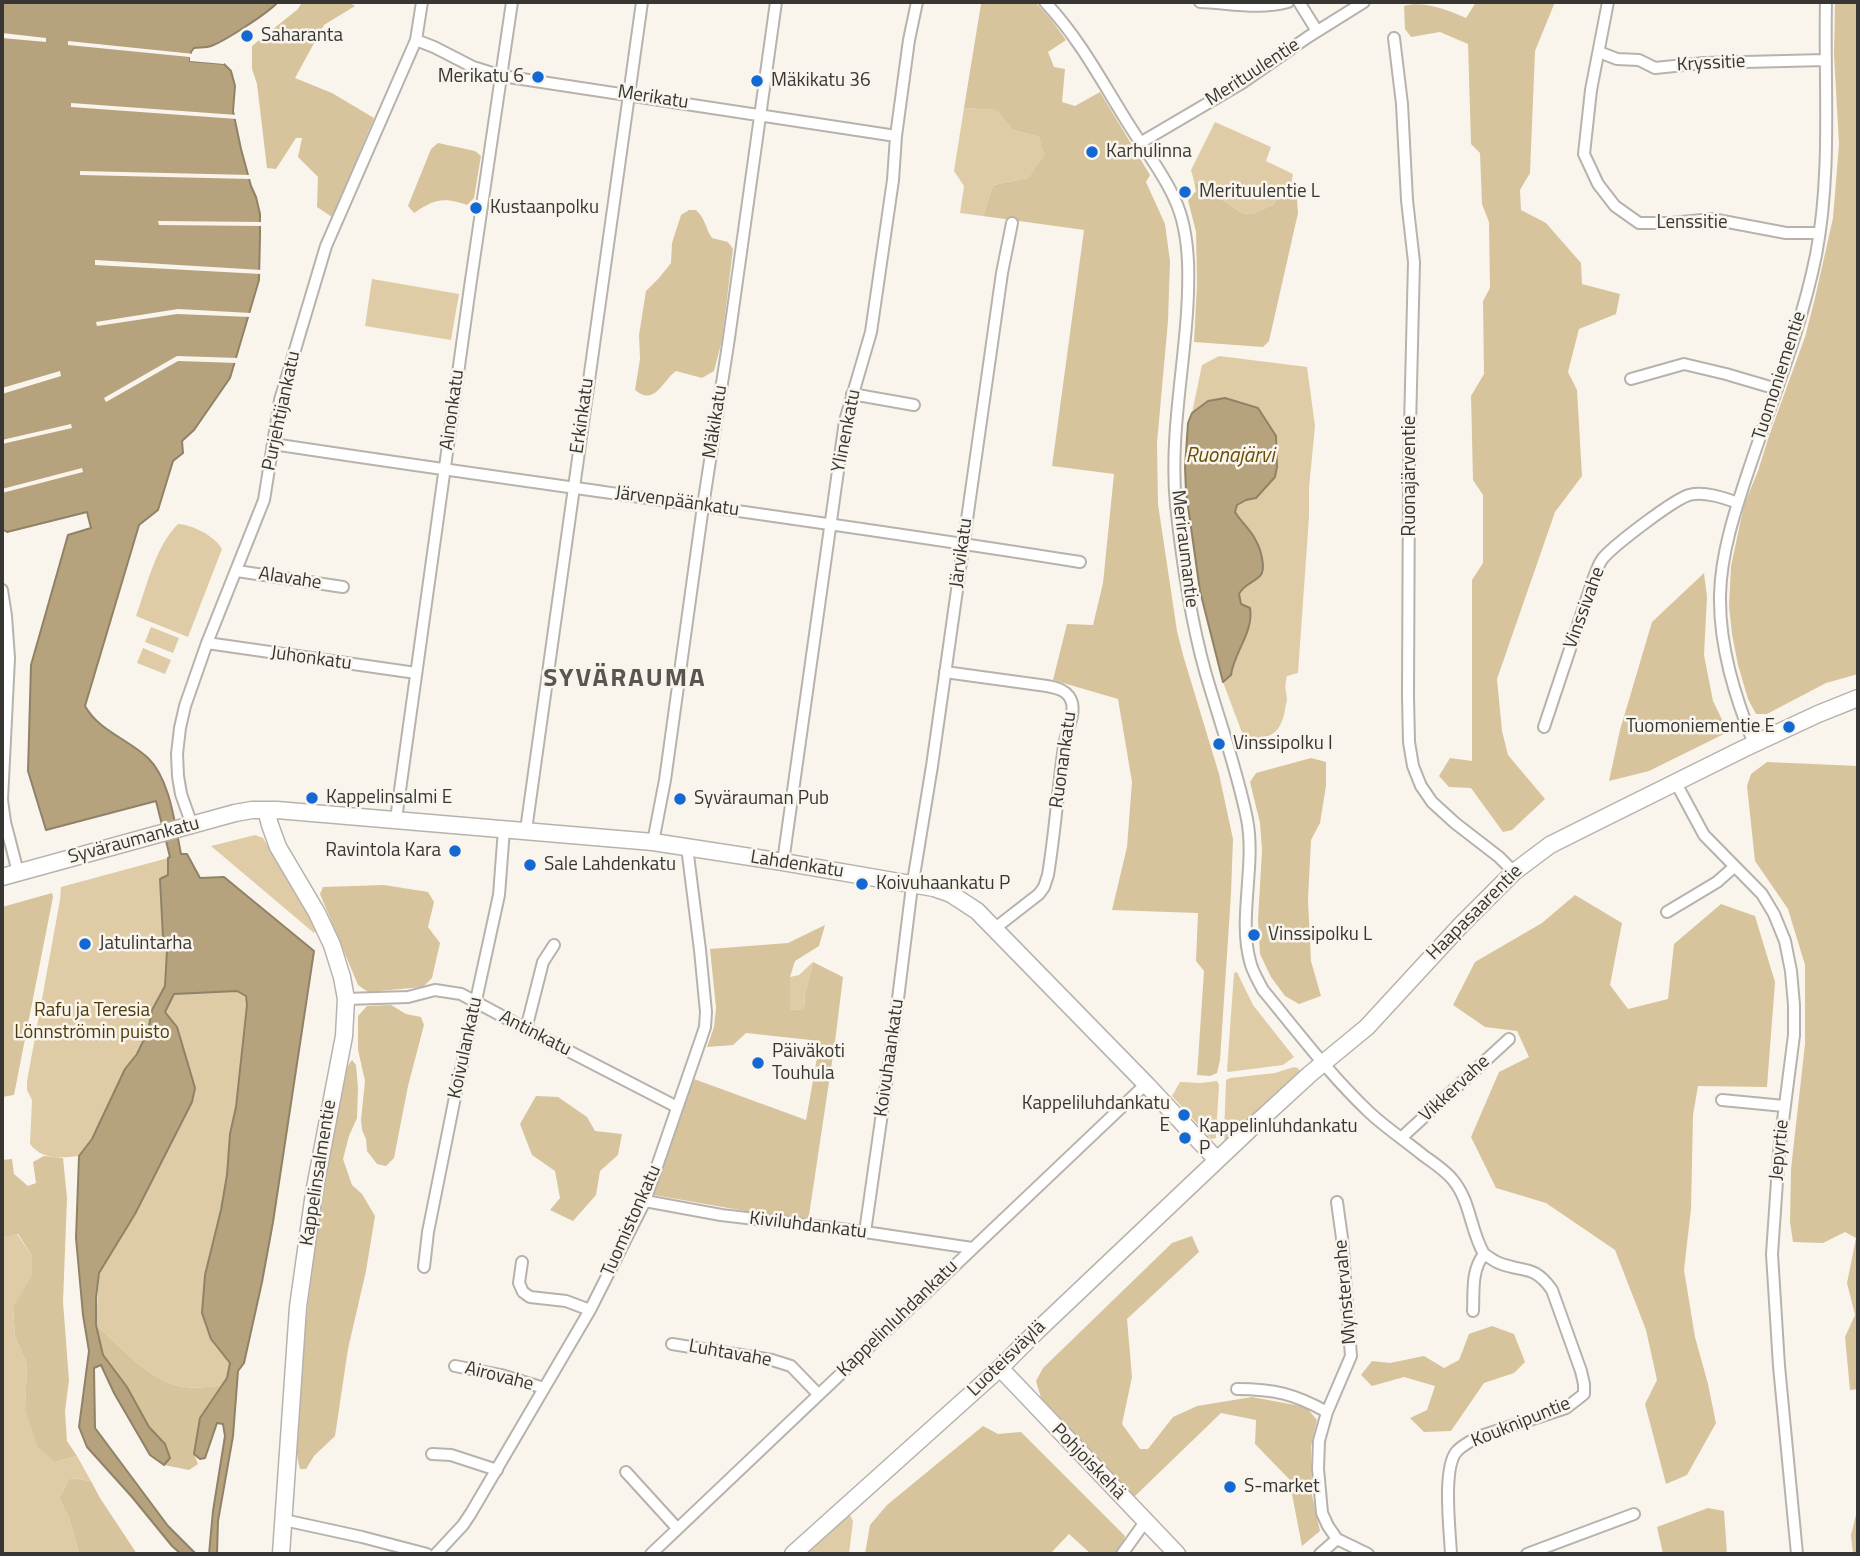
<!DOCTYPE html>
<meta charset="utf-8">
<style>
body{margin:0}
#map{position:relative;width:1860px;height:1556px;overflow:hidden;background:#f9f5ed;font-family:"Titillium Web",sans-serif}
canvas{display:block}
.frame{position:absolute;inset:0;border:4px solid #373633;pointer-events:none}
</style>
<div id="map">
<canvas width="1860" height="1556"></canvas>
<div class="frame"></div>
</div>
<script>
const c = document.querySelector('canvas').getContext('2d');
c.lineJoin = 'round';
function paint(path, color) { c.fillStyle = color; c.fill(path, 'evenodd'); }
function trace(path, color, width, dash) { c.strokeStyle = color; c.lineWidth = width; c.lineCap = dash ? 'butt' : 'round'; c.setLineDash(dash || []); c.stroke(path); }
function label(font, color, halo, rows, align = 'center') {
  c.font = font + ' "Titillium Web",sans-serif'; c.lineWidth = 5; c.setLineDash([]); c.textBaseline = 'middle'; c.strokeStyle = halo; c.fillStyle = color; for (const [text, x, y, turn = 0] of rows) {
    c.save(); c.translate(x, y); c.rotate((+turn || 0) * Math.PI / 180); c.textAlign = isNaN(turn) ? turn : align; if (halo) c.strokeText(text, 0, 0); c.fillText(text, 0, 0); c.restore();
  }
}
const green = new Path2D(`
 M964 108 996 110 1013 130 1039 137 1046 155 1028 178 993 185 983 216 960 213 964 186 954 171Z
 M1215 122 1271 147 1266 161 1293 174 1291 185 1285 190 1281 189 1274 204 1253 214 1242 213 1194 181 1191 170Z
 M372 279 459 294 451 340 365 326Z
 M1219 356 1307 367 1315 426 1309 488V517L1298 673 1287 676C1284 689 1286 687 1287 699 1287 700 1285 709 1285 710 1280 736 1269 739 1244 738L1223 682 1231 675 1233 663 1242 645 1251 616 1241 604 1239 594 1248 584 1262 575 1247 527 1235 512 1237 505 1246 500 1256 498 1275 477 1277 467 1270 426 1258 408 1239 402 1208 401 1192 413 1202 365Z
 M178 524C193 525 215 536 222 549L188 637 136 616C147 586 155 547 178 524Z
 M151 627 179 638 173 653 145 642Z
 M143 648 171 660 165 674 137 663Z
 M255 835 263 838 317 929 314 933 211 846Z
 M168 858V875L160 879 163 937 167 950 165 986 152 1010 148 1031 137 1054 125 1069 92 1139 79 1156C61 1158 42 1160 30 1144L32 1100 27 1090V1081L60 900 61 887Z
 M813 962 805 994 804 1009 790 1010V977L799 975Z
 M1237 972 1253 1005 1294 1057 1283 1065 1228 1072 1227 1070 1234 973Z
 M237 991 246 996 247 1005 236 1107 230 1134 227 1175 221 1210 205 1275 202 1313 211 1339 230 1363 227 1378 223 1385C209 1387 193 1389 179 1386 147 1378 120 1346 96 1325L99 1273 135 1214 192 1102 195 1088 177 1027 165 1012 174 994Z
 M1294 1067 1298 1068 1300 1071 1293 1079 1227 1142H1225L1224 1135 1226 1080 1230 1078 1275 1073Z
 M1217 1081 1219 1085 1216 1134V1138L1211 1139 1172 1096 1180 1082 1201 1083Z
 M17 1234 32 1256V1274L13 1309 15 1336 27 1365 25 1407 55 1462 77 1456 91 1481 70 1478 59 1498 69 1518 79 1554H2V1238Z
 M849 1513 853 1521 849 1554H804Z`);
const forest = new Path2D(`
 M302 2H348L355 6 324 25 295 78 332 93 374 118 332 217 317 207 318 177 298 157 302 138H296L276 169 267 168 257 84 252 69V46L298 9Z
 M969 2H1035L1050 18 1066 40 1048 52 1054 67 1065 69 1062 102 1075 106 1100 92 1150 175 1146 182 1165 224 1170 261 1168 321 1157 443 1158 504 1177 631 1183 655 1219 774 1233 839 1231 894 1220 1060 1217 1073 1210 1076 1197 1075 1204 971 1196 961 1198 913 1112 910 1127 847 1132 782 1118 699 1053 680 1067 624 1093 625 1103 583 1114 474 1052 466 1084 230 983 216 993 185 1028 178 1045 155 1039 137 1013 130 996 110 964 108 981 4Z
 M1476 2H1555L1535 51 1530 173 1520 190 1521 210 1546 223 1581 263 1582 284 1620 294 1616 314 1579 329 1568 372 1577 390 1582 476 1555 512 1497 679 1502 731 1508 755 1545 799 1512 830 1503 832 1471 788 1449 787 1439 776 1450 758 1472 761V580L1483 563V495L1473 480 1471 396 1484 374 1483 301 1490 288 1489 222 1482 204 1480 153 1471 144 1468 44 1440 32 1411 37 1405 29 1404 6C1422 0 1449 10 1466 18Z
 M1835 2H1858V674L1826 683 1767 714H1756L1748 699 1738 665 1732 634 1729 606 1731 566 1744 505 1758 471 1769 436 1805 337 1815 298 1833 218 1839 144 1834 55Z
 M438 143 475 151 481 156 474 198 467 205C443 197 435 199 414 213L408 206 431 149Z
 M1194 181 1242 213 1253 214 1274 204 1281 189 1285 190 1291 198 1297 199 1298 213 1269 341 1263 347 1194 342 1197 283 1196 232 1188 200 1196 191Z
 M689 210H696C706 219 705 228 712 238L728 242 733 249 722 340 714 371 702 378 676 371C663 380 655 407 635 390L640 359 639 335 646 291 659 278 671 263 672 243 681 215Z
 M1704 573 1707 597 1704 655 1713 701 1728 732 1649 771 1609 781 1620 730 1652 622Z
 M1311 758 1326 762V786L1320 823 1311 840 1308 900 1311 961 1321 996 1299 1004 1285 996 1271 977 1260 954 1258 920 1262 850 1260 823 1250 782 1256 773Z
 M1767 762 1858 766V1389L1850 1390 1845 1337 1855 1315 1847 1283 1856 1238 1845 1232 1823 1243 1793 1242 1790 1222 1791 1169 1805 1044V965L1788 909 1755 861 1747 786 1751 774Z
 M384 885 428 892 434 902 428 927 440 943 432 978 423 987 368 992 358 985 320 894 323 887Z
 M52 893 53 897 14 1095 2 1097V907Z
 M1575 895 1622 923 1610 985 1628 1009 1668 999 1674 944 1721 904 1755 916 1775 982 1767 1087 1698 1086 1693 1115 1691 1209 1684 1270 1695 1337 1708 1384 1716 1423 1687 1475 1666 1484 1645 1404 1657 1380 1646 1330 1615 1250 1546 1203 1496 1188 1471 1137 1499 1072 1529 1057 1517 1031 1485 1027 1453 1005 1475 962 1542 923Z
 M825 925 819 946 795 961 790 977V1010L804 1009 805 994 813 962 843 977 835 1042 808 1222 654 1195 694 1079 806 1120 820 1041 746 1033 733 1045 707 1047 714 1027 716 1008 710 949 788 943Z
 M391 1005 406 1014 421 1017 424 1025 408 1086 394 1158 386 1166 377 1164 367 1151 366 1139 362 1130 361 1120 365 1081 358 1050V1016L367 1006Z
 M352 1060 356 1065 358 1088 357 1118 349 1136 343 1159 352 1185 362 1194 375 1216 366 1271 348 1349 335 1436 314 1456 306 1469H300C293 1444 298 1415 300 1390 306 1306 317 1224 332 1141 335 1123 340 1072 352 1060Z
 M536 1096 558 1097 587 1117 595 1131 622 1134 618 1155 600 1171 596 1195 573 1221 550 1210 560 1198 555 1171 532 1155 520 1124Z
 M44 1156 63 1158 67 1198 63 1302 69 1380 65 1411 67 1441 77 1456 55 1462 37 1446 25 1407 27 1365 15 1336 13 1308 32 1274V1256L18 1234 2 1238V1160L12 1159 14 1174 28 1186 36 1183 33 1162Z
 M1192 1236 1199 1252 1127 1319 1132 1377 1122 1424 1140 1449H1148L1173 1417 1197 1406 1252 1397 1306 1407 1317 1420 1311 1447 1312 1495 1320 1531 1302 1546 1289 1479 1255 1444 1256 1420 1221 1413 1133 1498 1041 1398 1036 1381 1043 1368 1172 1243Z
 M96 1325C120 1346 147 1378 179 1386 193 1389 209 1387 223 1385L200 1418 194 1454 198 1464 189 1470 164 1465 170 1458 165 1444 149 1427 127 1387 103 1355Z
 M1492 1326 1514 1334 1525 1362 1514 1373 1484 1383 1451 1431 1424 1432 1410 1418 1427 1410 1435 1386 1404 1377 1372 1386 1361 1375 1372 1361 1390 1363 1424 1356 1444 1368 1459 1360 1469 1334Z
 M983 1426 998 1434 1021 1432 1125 1536 1123 1545 1133 1554H1091L1069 1534 1050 1554H865L870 1525 887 1505Z
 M70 1478 91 1481 100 1498 137 1554H79L69 1518 59 1498Z
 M1858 1507V1554H1853L1851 1535Z
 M1708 1508 1724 1511 1727 1554H1663L1657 1527Z`);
const water = new Path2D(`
 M2 2H278C268 13 225 41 211 46 206 48 199 47 194 48L191 52 190 61 224 64 231 71 235 86 233 111 241 149 251 186 256 197 260 214V235L259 280 230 378 194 430 182 441 183 453 173 461 158 510 139 525 85 706C99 731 128 739 148 758 170 779 175 825 181 854H187L200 878 224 877 314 951 273 1222 262 1282 244 1363 238 1371 233 1436 218 1521 217 1554H209L213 1511 225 1436 223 1424 217 1423 205 1458 200 1459 194 1454 200 1418 227 1378 230 1363 211 1339 202 1313 205 1275 221 1210 227 1175 230 1134 236 1107 247 1005 246 996 237 991 174 994 165 1012 177 1027 195 1088 192 1102 135 1214 99 1273 96 1298V1325L103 1355 127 1387 149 1427 165 1444 170 1458 164 1465 150 1455 114 1393 101 1365 94 1368 95 1428 168 1526 196 1554H181L172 1546 132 1497 87 1447 79 1427 89 1351 83 1315 76 1238 79 1156 92 1139 125 1069 137 1054 148 1031 152 1010 165 986 167 950 163 937 160 879 168 875V858L170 857 156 801 46 830 28 771 31 665 68 535 91 528 87 512 7 532 2 529Z
 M1225 398 1258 408 1276 436 1277 467 1275 477 1256 498 1246 500 1237 505 1235 512C1241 522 1250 529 1255 539 1260 547 1267 569 1260 576 1253 583 1244 584 1239 594L1241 604 1250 608C1254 632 1234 652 1231 675L1223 682 1200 591 1186 492 1185 467 1188 423 1192 413 1208 401Z`);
const pier = new Path2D(`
 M2 33 46 38V42L2 38Z
 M68 41 194 54V58L225 61 224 64 190 61V57L68 45Z
 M71 103 237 115V119L71 107Z
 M80 171 251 175V179L80 175Z
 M158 221 263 222V226L159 225Z
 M95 260 262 270 261 274 95 265Z
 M178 309 251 313V317L177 314 97 326 96 322Z
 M177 356 238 358 237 363 178 361 106 402 104 398Z
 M60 371 61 376 2 394V388Z
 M71 424 72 428 2 444V440Z
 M82 468 83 472 2 493V489Z`);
const street = new Path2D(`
 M1045 2C1081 40 1103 84 1131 128 1146 152 1164 174 1175 200 1184 219 1187 241 1188 262 1191 343 1168 424 1176 505 1182 561 1190 617 1205 671 1219 720 1237 769 1247 819 1256 865 1238 918 1250 961 1252 971 1258 980 1263 990 1297 1031 1330 1075 1369 1112 1386 1128 1406 1141 1424 1156 1434 1163 1445 1170 1453 1180 1471 1202 1470 1230 1484 1254 1471 1271 1474 1291 1473 1311
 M1200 2C1228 3 1260 10 1288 2
 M1299 2 1317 31
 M1608 2 1591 90 1584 154 1598 184 1615 206 1639 223H1671L1712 219 1786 233H1819
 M1394 38 1402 104 1407 200 1414 262 1409 468 1408 696 1409 742 1413 766 1421 786 1432 802 1455 823 1499 857 1514 872
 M416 40 434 47 473 67 502 76 896 136
 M1599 52 1617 59 1639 60 1655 68 1704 63 1825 60
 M1140 143 1242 83 1308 37 1364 2
 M1631 379 1684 364 1726 374 1777 389
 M852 394 914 405
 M273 444C542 485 812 519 1080 562
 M237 571 343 587
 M2 590 6 616 9 658 2 800 5 822 18 872
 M207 643 416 673
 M945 672 1047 686C1058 688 1069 691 1072 703 1075 716 1066 732 1064 746 1058 788 1055 832 1048 875L1044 887 1039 894 994 929
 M1544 727 1594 577C1597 570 1599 562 1604 557 1617 543 1673 500 1689 495 1705 491 1724 498 1738 503
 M1754 744C1735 697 1719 646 1720 595 1721 553 1735 511 1748 472 1772 400 1801 329 1816 255 1832 171 1824 86 1826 2
 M1676 783 1704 835 1762 894 1774 914 1785 941 1791 971 1794 1005V1035L1779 1152 1772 1254 1779 1366 1797 1554
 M396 819 470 287 512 2
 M192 825 181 794 178 776 177 754 180 728 185 706 207 643 264 500 280 400 326 246 416 40 422 2
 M526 830 642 2
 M653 842 665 780 703 506 729 338 776 2
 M783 862 845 421 871 332 893 180 896 136 909 40 917 2
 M1667 912 1717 882 1734 867
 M346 999 408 997 435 990 461 994 526 1029 677 1107
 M526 1029 543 962 554 945
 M1722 1100 1784 1106
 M1401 1138 1509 1039
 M645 1201 721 1215 865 1232 972 1248
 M1337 1202 1342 1238 1351 1356 1327 1412 1319 1441 1318 1469 1322 1513 1328 1526 1337 1539
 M865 1232 896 1015 911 894 932 766 1002 273 1012 223
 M522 1262 519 1283 523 1292 530 1297 566 1301 590 1310
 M424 1267 428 1232 456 1092 499 895 504 829
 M672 1344 772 1360 791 1366 818 1394
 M455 1366 501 1375 544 1388
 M1237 1389C1274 1389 1295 1394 1327 1412
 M432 1454 451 1455 497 1470
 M626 1472 677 1528
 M284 1520 362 1537 427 1554
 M436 1554 463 1525 471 1513 590 1310 645 1201 701 1039 705 1027 706 1012 700 950 687 847
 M651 1554 1146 1084
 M1122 1554 1145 1522
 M1320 1554 1337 1539 1368 1554
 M1451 1554C1450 1531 1442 1467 1457 1451 1464 1444 1472 1440 1481 1436L1566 1408 1584 1394V1384L1581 1371 1552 1290C1534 1264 1524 1273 1499 1263 1494 1261 1489 1257 1484 1254
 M1527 1554 1634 1514`);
const secondary = new Path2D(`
 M266 810 270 825 278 847 317 913 332 945 342 977 346 999 344 1036 314 1193 298 1307 281 1554
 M2 877 235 813 252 810H277L653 842 783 862 934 888 951 894 977 911 1146 1084 1217 1160
 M1000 1368 1177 1554
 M793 1554 1000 1368 1038 1330 1249 1130 1310 1074 1367 1027 1461 925 1514 872 1550 845 1608 816 1743 749 1818 714 1858 698`);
const markers = [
 [247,36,7,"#1468d2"],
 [538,77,7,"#1468d2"],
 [757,81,7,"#1468d2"],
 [1092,152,7,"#1468d2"],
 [1185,192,7,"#1468d2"],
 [476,208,7,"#1468d2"],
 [1789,727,7,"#1468d2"],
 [1219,744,7,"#1468d2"],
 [312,798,7,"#1468d2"],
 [680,799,7,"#1468d2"],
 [455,851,7,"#1468d2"],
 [530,865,7,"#1468d2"],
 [862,884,7,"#1468d2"],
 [1254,935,7,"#1468d2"],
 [85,944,7,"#1468d2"],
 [758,1063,7,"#1468d2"],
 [1184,1115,7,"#1468d2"],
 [1185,1138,7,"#1468d2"],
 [1230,1487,7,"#1468d2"]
];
const poiNames = [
 ["Saharanta",261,36],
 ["Merikatu 6",524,77,"right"],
 ["Mäkikatu 36",771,81],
 ["Karhulinna",1106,152],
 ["Merituulentie L",1199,192],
 ["Kustaanpolku",490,208],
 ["Tuomoniementie E",1775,727,"right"],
 ["Vinssipolku I",1233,744],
 ["Kappelinsalmi E",326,798],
 ["Syvärauman Pub",694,799],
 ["Ravintola Kara",441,851,"right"],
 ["Sale Lahdenkatu",544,865],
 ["Koivuhaankatu P",876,884],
 ["Vinssipolku L",1268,935],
 ["Jatulintarha",99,944],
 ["Päiväkoti",772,1052],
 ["Touhula",772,1074],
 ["Kappeliluhdankatu",1170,1104,"right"],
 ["E",1170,1126,"right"],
 ["Kappelinluhdankatu",1199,1127],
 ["P",1199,1149],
 ["S-market",1244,1487]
];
const streetNames = [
 ["Kryssitie",1711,64,-3],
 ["Merituulentie",1253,73,-33],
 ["Merikatu",653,98,9],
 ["Lenssitie",1692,223],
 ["Tuomoniementie",1780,376,-72],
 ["Ainonkatu",453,410,-82],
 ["Purjehtijankatu",282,411,-78],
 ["Erkinkatu",583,416,-82],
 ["Mäkikatu",716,422,-81],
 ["Ylinenkatu",847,431,-79],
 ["Ruonajärventie",1410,476,-90],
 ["Järvenpäänkatu",677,502,8],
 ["Meriraumantie",1184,549,83],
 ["Järvikatu",962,553,-82],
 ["Alavahe",290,579,9],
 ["Vinssivahe",1585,608,-70],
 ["Juhonkatu",311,659,8],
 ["Ruonankatu",1064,760,-82],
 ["Syväraumankatu",134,841,-15],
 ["Lahdenkatu",797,865,9],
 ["Haapasaarentie",1475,913,-45],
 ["Antinkatu",535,1034,27],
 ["Koivulankatu",466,1048,-78],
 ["Koivuhaankatu",890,1058,-82],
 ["Vikkervahe",1455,1089,-43],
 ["Jepyrtie",1780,1150,-84],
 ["Kappelinsalmentie",319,1173,-81],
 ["Tuomistonkatu",632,1221,-66],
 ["Kiviluhdankatu",808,1226,7],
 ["Mynstervahe",1346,1292,-95],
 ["Kappelinluhdankatu",898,1319,-44],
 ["Luhtavahe",730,1354,10],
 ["Luoteisväylä",1007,1359,-44],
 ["Airovahe",499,1377,14],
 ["Kouknipuntie",1521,1423,-22],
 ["Pohjoiskehä",1088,1462,46]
];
const parkNames = [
 ["Rafu ja Teresia",92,1011],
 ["Lönnströmin puisto",92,1033]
];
const waterNames = [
 ["Ruonajärvi",1230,457]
];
const districtNames = [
 ["SYVÄRAUMA",625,680]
];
paint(green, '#dfcca7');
paint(forest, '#d7c49c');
paint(water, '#b6a37d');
trace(water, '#908267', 2);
paint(pier, '#f9f5ed');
trace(street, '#b7b3ac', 14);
trace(secondary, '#b7b3ac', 19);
trace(street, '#fff', 10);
trace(secondary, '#fff', 16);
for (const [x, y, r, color] of markers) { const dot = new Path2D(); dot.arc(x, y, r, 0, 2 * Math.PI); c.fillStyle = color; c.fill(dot); trace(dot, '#f9f5ed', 2.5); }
label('19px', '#373633', '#f9f5ed', poiNames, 'left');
label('19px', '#373633', '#f9f5ed', streetNames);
label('19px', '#4f3a07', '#f9f5ed', parkNames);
label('italic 21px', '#694e08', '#f9f5ed', waterNames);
c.letterSpacing = '2px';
label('bold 26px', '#595650', '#f9f5ed', districtNames);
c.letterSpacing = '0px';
</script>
